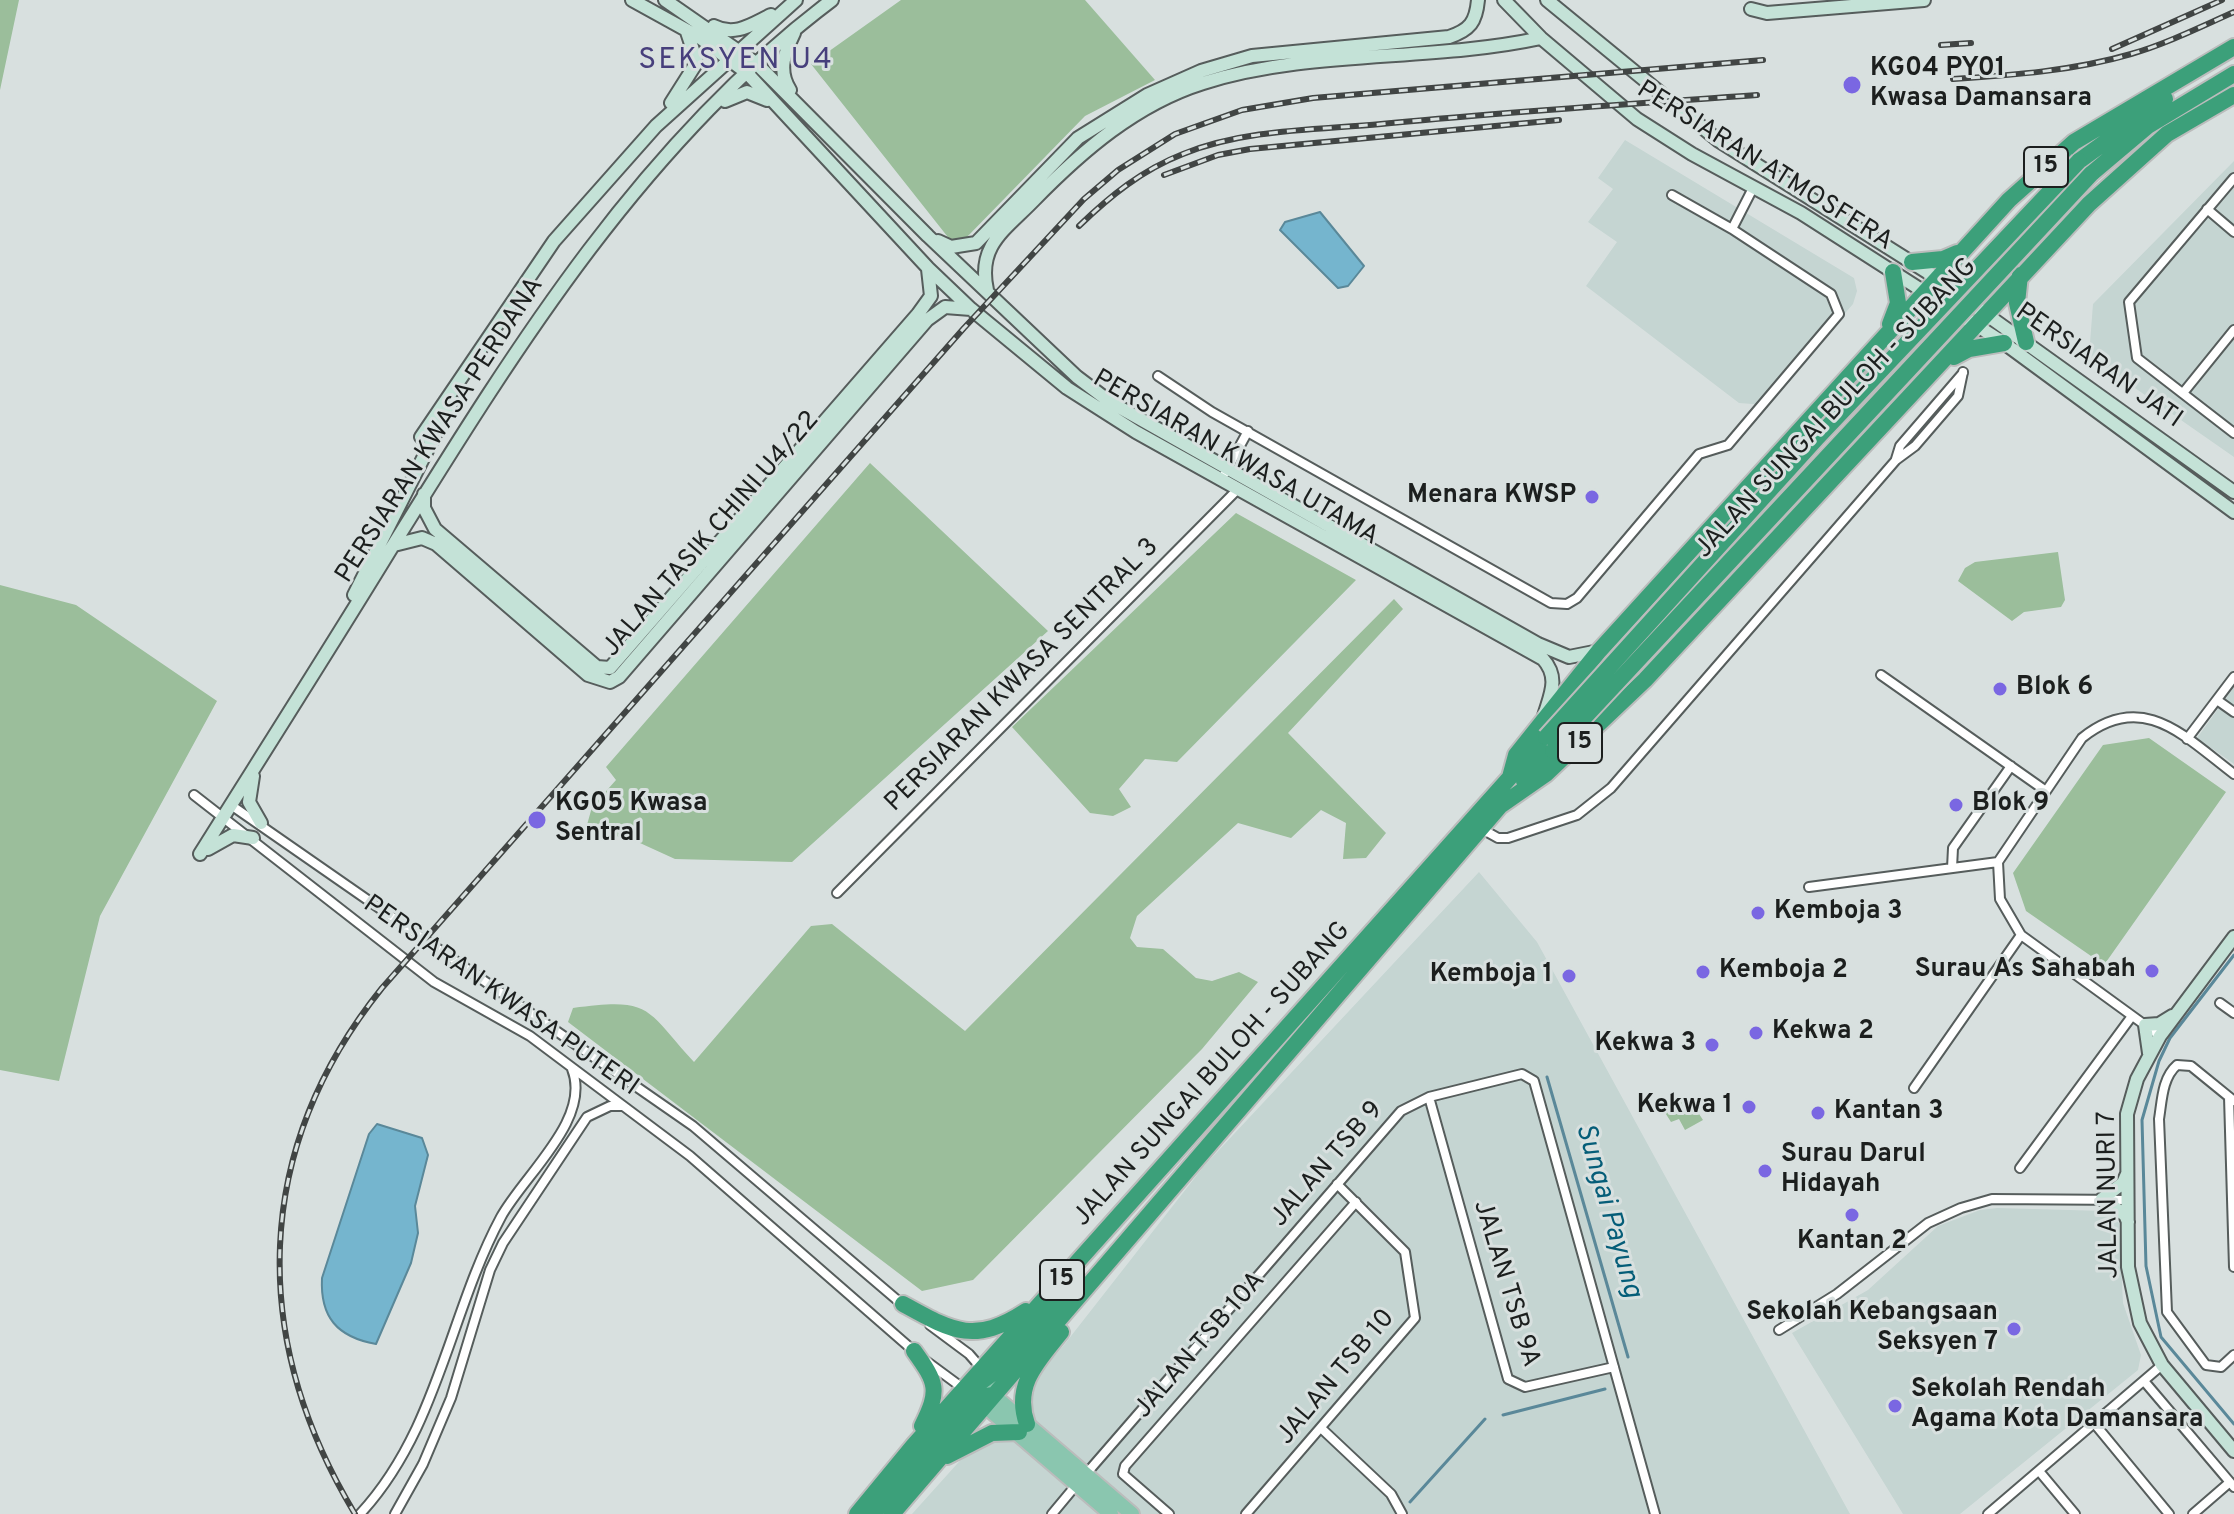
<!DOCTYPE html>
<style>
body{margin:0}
canvas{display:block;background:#d8e0df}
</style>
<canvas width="2234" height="1514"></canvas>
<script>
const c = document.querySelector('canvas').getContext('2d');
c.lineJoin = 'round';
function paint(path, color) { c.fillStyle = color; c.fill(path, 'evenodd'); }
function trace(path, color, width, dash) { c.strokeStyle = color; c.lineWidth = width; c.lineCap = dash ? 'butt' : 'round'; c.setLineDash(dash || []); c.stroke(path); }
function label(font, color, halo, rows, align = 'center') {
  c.font = font + ' Overpass,sans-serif'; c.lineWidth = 6; c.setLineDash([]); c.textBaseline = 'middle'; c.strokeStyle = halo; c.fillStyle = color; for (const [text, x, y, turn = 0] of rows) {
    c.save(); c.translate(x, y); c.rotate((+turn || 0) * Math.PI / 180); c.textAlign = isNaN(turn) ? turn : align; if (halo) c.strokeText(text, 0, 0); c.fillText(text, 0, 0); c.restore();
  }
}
const built = new Path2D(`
 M1625 140 1854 278 1857 291 1853 304 1766 405 1739 403 1586 286 1617 242 1588 222 1613 189 1598 178Z
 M2234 161V457L2089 356 2093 304Z
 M2234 687V764L2197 738Z
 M1479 872 1537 942 1850 1514H912L1064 1345 1204 1166Z
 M1997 1208 2105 1211 2119 1223 2123 1303 2141 1355 2138 1370 1960 1514H1903L1792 1333 1868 1290 1938 1226 1980 1210Z`);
const green = new Path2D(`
 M0 0H19L0 90Z
 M901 0H1085L1155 80 1085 116 966 238 951 241 811 64Z
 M870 463 1048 631 792 862 675 859 629 838 585 832 592 807 616 780 606 767Z
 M1236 513 1356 580 1177 762 1145 759 1119 789 1131 807 1113 816 1090 813 1012 727Z
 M2058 552 2065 600 2061 607 2024 612 2012 621 1958 581 1965 568 1975 562Z
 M0 585 76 605 217 701 100 916 59 1081 0 1070Z
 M1394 599 1403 609 1288 733 1386 833 1366 858 1343 859 1346 823 1321 810 1291 838 1238 823 1137 916 1130 938 1137 947 1163 949 1196 978 1212 981 1239 972 1258 982 1202 1049 973 1280 922 1291 568 1022 573 1008C653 997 645 1009 694 1062L811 926 832 924 965 1031Z
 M2149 738 2226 792 2104 965 2026 911 2013 873 2103 745Z
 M1688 1097 1703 1120 1685 1130 1679 1119 1671 1122 1664 1111Z`);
const water = new Path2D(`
 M1320 212 1364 266 1348 286 1338 288 1280 230 1285 222Z
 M377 1124 422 1138 428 1155 415 1206 418 1233 411 1263 376 1344C337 1337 320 1317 322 1278L369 1134Z`);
const stream = new Path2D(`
 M2234 955 2170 1038 2159 1061 2142 1120 2146 1266 2161 1337 2234 1424
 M1547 1077 1628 1357
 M1503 1415 1605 1389
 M1410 1502 1485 1419`);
const street = new Path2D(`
 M2234 178 2129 302 2137 358 2234 433
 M1672 195 1732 229
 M2207 209 2234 232
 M1158 376 1212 412 1551 603 1567 604 1577 598 1699 454 1728 445 1839 314 1831 294 1732 229 1753 188
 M2183 393 2234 330
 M1896 459 1900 446 1963 373
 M1225 473 1248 431
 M1881 675 2046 791
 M2217 700 2234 712
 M2187 739 2234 677
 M194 795 434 982 530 1036 690 1156 915 1352
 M231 805 693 1126 903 1305
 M1480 828 1498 838H1508L1577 815 1611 788 1896 460 1915 446 1958 396 1963 372
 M1952 868 1953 848 2011 766
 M1809 887 1998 862
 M837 893 1239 488
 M2220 1003 2234 1013
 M2160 1036 2021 935 2000 899 1998 862 2082 738C2143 689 2185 737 2234 774
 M1914 1088 2021 935
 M1429 1097 1508 1379 1525 1387 1614 1367
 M2229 1097 2234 1267
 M2234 1101 2191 1066 2177 1065C2162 1078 2162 1101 2159 1119L2167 1312 2206 1365 2221 1367 2234 1355
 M2020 1168 2132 1016
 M930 1325 969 1354 982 1369
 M1779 1330 1837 1294 1928 1223 1961 1208 1992 1199 2128 1200
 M926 1361 964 1389
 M2144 1381 2234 1487
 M2094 1423 2169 1514
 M1322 1429 1391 1494 1402 1514
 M2039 1471 2075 1514
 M1086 1474 1401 1111 1429 1097 1522 1074 1534 1081 1655 1514
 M360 1514C438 1430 449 1314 501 1217 524 1175 592 1119 572 1069
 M395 1514 423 1464 451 1398 490 1270 503 1243 587 1117 610 1106H622
 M1052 1514 1077 1484
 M1169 1514 1123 1474 1125 1466 1356 1202
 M1246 1514 1415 1318 1405 1252 1337 1184
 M1988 1514 2162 1365
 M2193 1514 2230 1482`);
const secondary = new Path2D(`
 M632 0 699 37 747 73 928 268 971 309 1067 388 1136 432 1543 659C1560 678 1550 695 1544 716
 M665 0 757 64 928 236 1077 377 1110 402 1538 644 1569 657 1599 651
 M1504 0 1541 38 1637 119 1692 154 1801 213 2004 343 2234 512
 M1547 0 1719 141 1927 272 2234 492
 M1751 9 1767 13 1924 0
 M714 26C735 37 752 24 771 15
 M790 90C777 70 785 52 794 33
 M725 101 747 92 767 100
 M671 103 697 62 687 32
 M938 241 951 247 976 243 1078 138 1147 95 1201 71 1252 56 1449 37C1470 30 1476 22 1478 0
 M987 290C977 245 1005 230 1034 200 1082 151 1136 104 1203 83 1311 49 1430 62 1541 38
 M421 437 554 241 656 126 796 0
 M424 494V508L435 529 597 667 610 668 918 314 931 296 928 269
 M394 545 422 538 436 544 588 675 610 682 619 677 927 320 945 307 971 309
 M354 595 452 401
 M253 776 249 802 261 823
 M208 849 233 835 253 838
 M200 854C264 752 329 650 392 547 515 349 642 143 832 0
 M2234 937 2160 1036 2137 1079 2127 1114 2128 1267 2140 1323 2162 1365 2234 1451
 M2149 1053 2145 1025 2159 1024 2172 1016
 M2102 1199 2123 1183 2127 1174
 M2102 1199 2125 1215 2128 1222`);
const primary = new Path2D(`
 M982 1369 993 1395 1132 1514
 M977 1399 1111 1514`);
const highway = new Path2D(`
 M2079 161 2165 99
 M2091 174 2148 126 2234 74
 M1912 262 1943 259 1957 253
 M2020 275 2017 303 2026 342
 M1890 324 1898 303 1893 272
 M1954 357 1969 349 2004 343
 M1510 777 1516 755 1599 651 2009 200 2074 142 2234 47
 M1524 781 1553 751
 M903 1304C952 1331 974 1345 1026 1311
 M914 1351C937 1383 940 1390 922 1426
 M978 1384 1001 1367 1058 1300
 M1027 1424C1013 1385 1038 1361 1061 1332
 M947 1456 992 1433 1019 1432
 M857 1514 913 1446 1546 737
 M873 1514 975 1398 993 1395
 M892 1514 1500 806 1546 774 1645 680 2089 204 2167 134 2234 95`);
const rail = new Path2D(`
 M1941 45 1971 43
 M2112 49 2222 0
 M1953 79C2013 75 2073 71 2131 54 2166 44 2200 27 2234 12
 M1164 175 1218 155 1250 149 1559 120
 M1079 226C1110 196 1142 170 1183 154 1245 129 1315 130 1381 124 1506 112 1631 104 1757 95
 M355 1514C249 1338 252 1150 382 988L964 328 1084 199 1118 170 1175 134 1242 110 1313 98 1763 60`);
const highwayBridge = new Path2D(`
 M1546 737 1817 438 2079 161
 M1553 751 2091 174`);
const markers = [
 [1852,85,10,"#7a67e2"],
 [1592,497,8,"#7a67e2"],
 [2000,689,8,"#7a67e2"],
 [1956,805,8,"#7a67e2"],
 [537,820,10,"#7a67e2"],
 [1758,913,8,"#7a67e2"],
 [2152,971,8,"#7a67e2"],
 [1703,972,8,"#7a67e2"],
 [1569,976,8,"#7a67e2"],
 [1756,1033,8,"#7a67e2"],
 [1712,1045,8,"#7a67e2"],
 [1749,1107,8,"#7a67e2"],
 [1818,1113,8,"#7a67e2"],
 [1765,1171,8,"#7a67e2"],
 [1852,1215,8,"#7a67e2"],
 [2014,1329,8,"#7a67e2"],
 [1895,1406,8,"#7a67e2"]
];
const shields = [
 [2046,167,44],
 [1580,743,44],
 [1062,1280,44]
];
const shieldNames = [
 ["15",2046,167],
 ["15",1580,743],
 ["15",1062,1280]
];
const poiNames = [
 ["KG04 PY01",1870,70],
 ["Kwasa Damansara",1870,100],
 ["Menara KWSP",1576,497,"right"],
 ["Blok 6",2016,689],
 ["KG05 Kwasa",555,805],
 ["Sentral",555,835],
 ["Blok 9",1972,805],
 ["Kemboja 3",1774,913],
 ["Surau As Sahabah",2136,971,"right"],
 ["Kemboja 2",1719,972],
 ["Kemboja 1",1553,976,"right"],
 ["Kekwa 2",1772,1033],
 ["Kekwa 3",1696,1045,"right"],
 ["Kekwa 1",1733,1107,"right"],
 ["Kantan 3",1834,1113],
 ["Surau Darul",1781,1156],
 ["Hidayah",1781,1186],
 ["Kantan 2",1852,1243,"center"],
 ["Sekolah Kebangsaan",1998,1314,"right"],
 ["Seksyen 7",1998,1344,"right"],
 ["Sekolah Rendah",1911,1391],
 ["Agama Kota Damansara",1911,1421]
];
const streetNames = [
 ["PERSIARAN ATMOSFERA",1764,167,32],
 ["PERSIARAN JATI",2098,367,35],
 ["JALAN SUNGAI BULOH - SUBANG",1837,409,-47],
 ["PERSIARAN KWASA PERDANA",441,431,-57],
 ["PERSIARAN KWASA UTAMA",1235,459,30],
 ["JALAN TASIK CHINI U4/22",712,535,-49],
 ["PERSIARAN KWASA SENTRAL 3",1023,676,-45],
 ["PERSIARAN KWASA PUTERI",500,997,35],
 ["JALAN SUNGAI BULOH - SUBANG",1213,1075,-48],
 ["JALAN TSB 9",1328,1165,-49],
 ["JALAN NURI 7",2110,1195,-91],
 ["JALAN TSB 9A",1505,1284,73],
 ["JALAN TSB 10A",1201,1346,-49],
 ["JALAN TSB 10",1337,1378,-50]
];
const waterNames = [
 ["Sungai Payung",1607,1211,74]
];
const quarterNames = [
 ["SEKSYEN U4",736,62]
];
paint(built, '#c5d5d2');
paint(green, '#9bbe9b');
paint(water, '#75b5ce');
trace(water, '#5a8899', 2);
trace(stream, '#5a8899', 3);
trace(street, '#565d5c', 12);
trace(secondary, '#565d5c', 16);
trace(primary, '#bbbcbc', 18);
trace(highway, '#bbbcbc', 20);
trace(street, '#fff', 8);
trace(secondary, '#c4e2d7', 12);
trace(primary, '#8ac6af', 14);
trace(highway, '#3ca07a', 16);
trace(rail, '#414544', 6);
trace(rail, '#d8e0df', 3, [9]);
trace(highwayBridge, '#bbbcbc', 20, []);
trace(highwayBridge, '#3ca07a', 16);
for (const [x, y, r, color] of markers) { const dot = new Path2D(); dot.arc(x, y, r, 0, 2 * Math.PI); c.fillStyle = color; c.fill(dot); trace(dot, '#d8e0df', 3); }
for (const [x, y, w] of shields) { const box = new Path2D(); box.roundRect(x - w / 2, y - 20, w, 40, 6); c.fillStyle = '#d8e0df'; c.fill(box); trace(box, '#1c1f1e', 2); }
label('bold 24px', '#1c1f1e', null, shieldNames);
label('bold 26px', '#1c1f1e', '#d8e0df', poiNames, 'left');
label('26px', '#1c1f1e', '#d8e0df', streetNames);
label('italic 28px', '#055d78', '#d8e0df', waterNames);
c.letterSpacing = '2px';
label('30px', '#473f7c', '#d8e0df', quarterNames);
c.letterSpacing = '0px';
</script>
